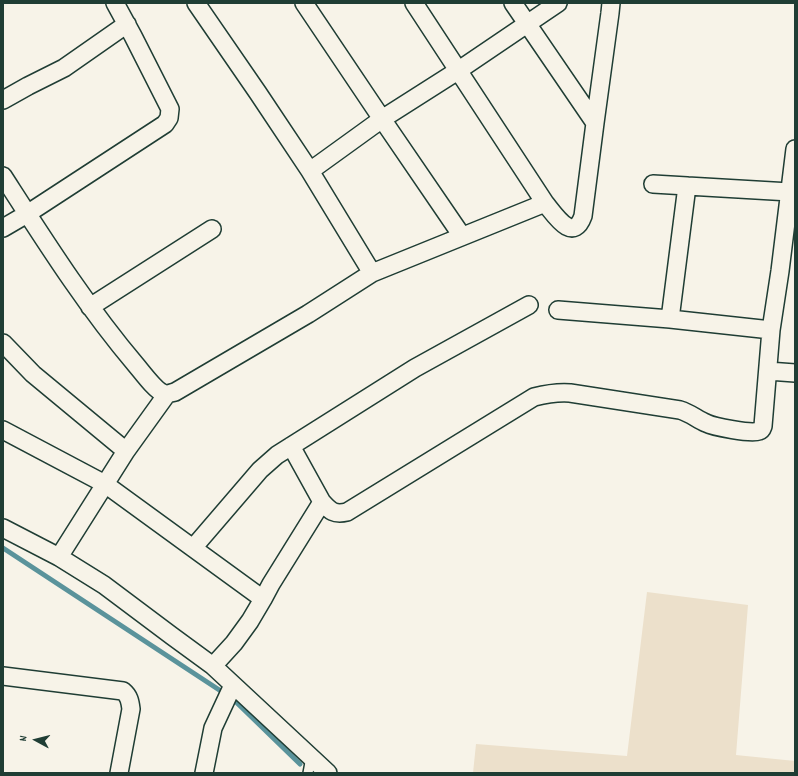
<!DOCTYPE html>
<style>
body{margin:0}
#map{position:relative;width:798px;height:776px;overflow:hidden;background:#f7f3e8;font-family:Dekko,sans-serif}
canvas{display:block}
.frame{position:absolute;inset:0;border:4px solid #1f3d34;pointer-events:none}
.north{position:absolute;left:16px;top:720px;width:40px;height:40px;-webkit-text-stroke:3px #f7f3e8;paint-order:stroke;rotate:277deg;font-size:11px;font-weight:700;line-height:16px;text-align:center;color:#1f3d34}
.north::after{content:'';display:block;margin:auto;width:14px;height:18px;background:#1f3d34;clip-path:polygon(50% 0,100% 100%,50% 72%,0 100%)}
</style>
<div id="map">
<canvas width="798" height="776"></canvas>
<div class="frame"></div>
<div class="north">N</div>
</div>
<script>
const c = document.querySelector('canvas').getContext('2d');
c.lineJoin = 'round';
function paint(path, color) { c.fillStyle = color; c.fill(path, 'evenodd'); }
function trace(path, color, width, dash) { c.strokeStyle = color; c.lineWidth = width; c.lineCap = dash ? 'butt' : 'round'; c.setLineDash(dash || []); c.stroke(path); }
const built = new Path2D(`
 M647 592 748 605 736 755 795 761V773H473L476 744 627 756Z`);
const stream = new Path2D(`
 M3 548 233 699 300 764`);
const service = new Path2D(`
 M308 773 311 757`);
const minor = new Path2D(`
 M196 3 258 93 310 171 372 273
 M304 3 382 119 462 236
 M414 3 545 203C555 215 573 244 583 216L595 123 610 13 611 3
 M513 3 595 123
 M3 100 28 86 64 68 127 24
 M310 171 382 119 459 70 558 3
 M3 176C45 241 86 306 136 365 142 372 155 390 163 393 167 395 171 393 175 392L308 314 372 273 545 203
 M653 184 790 192
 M3 228 27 214 165 124 169 118 170 109 133 36 115 3
 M90 307 212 229
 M558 310 670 319 771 330
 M670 319 687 186
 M3 343 33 374 126 451
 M768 371 795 373
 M3 430 105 484 263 599
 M291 446 322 502C330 511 334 515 347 512L534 397C546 394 557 392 570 393L680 410C690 413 697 419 706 423 714 427 751 434 759 431 762 430 762 429 763 426L771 330 780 271 795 149
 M3 528 59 557 104 585 172 636 213 666 328 773
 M193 548 260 470 277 455 415 368 529 305
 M59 557 126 451 167 394
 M213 666 234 643 250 621 263 599 271 584 322 502
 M3 676 123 691C129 696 130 701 131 709L119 773
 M204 773 213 728 233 685`);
paint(built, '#ece0cb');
trace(stream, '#5a939b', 5);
trace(service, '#1f3d34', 12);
trace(minor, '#1f3d34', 20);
trace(service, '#f7f3e8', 9);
trace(minor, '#f7f3e8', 17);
</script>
